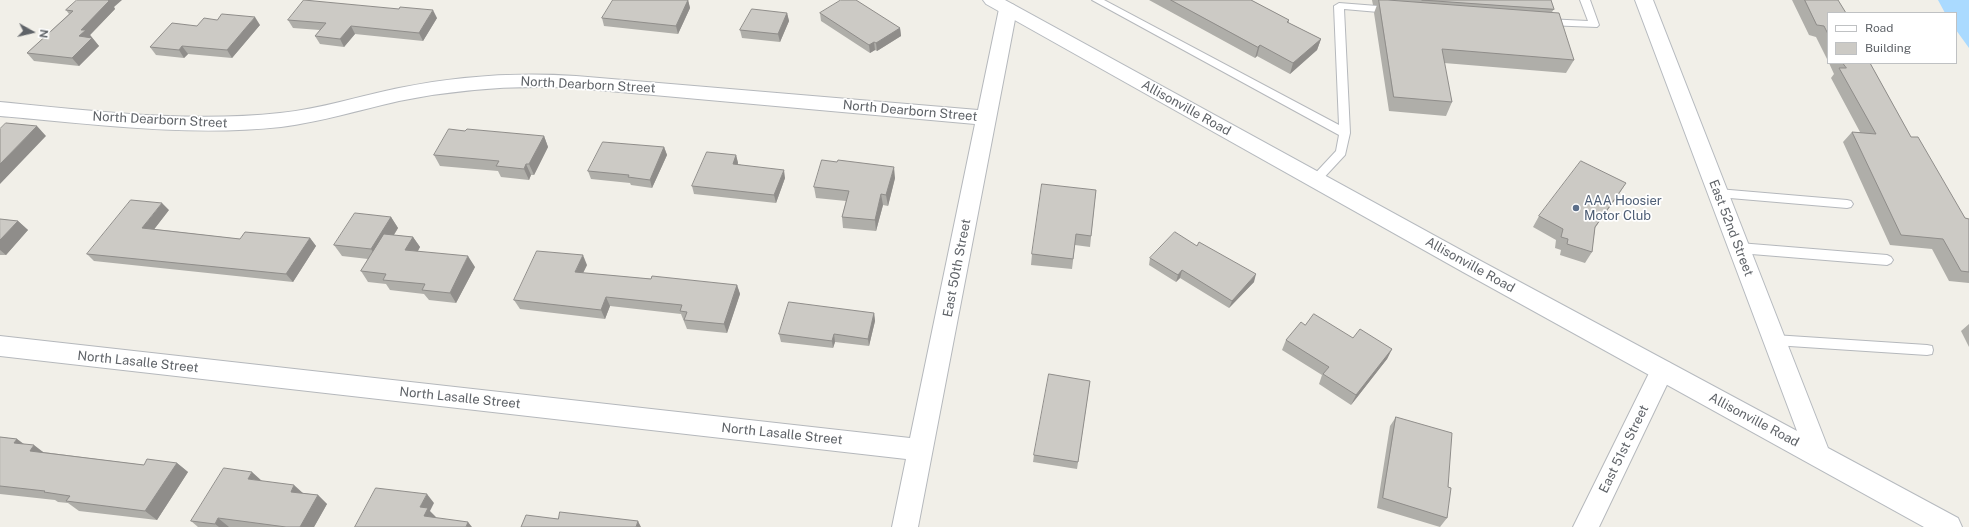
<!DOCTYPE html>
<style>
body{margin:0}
#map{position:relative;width:1969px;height:527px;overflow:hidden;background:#f1efe8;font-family:"Public Sans",sans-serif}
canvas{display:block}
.legend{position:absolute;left:1827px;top:12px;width:130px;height:52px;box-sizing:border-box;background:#fff;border:1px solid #bfc1c3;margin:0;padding:5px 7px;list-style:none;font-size:12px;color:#5f6368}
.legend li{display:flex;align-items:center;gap:8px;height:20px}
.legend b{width:20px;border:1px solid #bfc1c3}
.north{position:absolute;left:12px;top:12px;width:40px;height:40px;-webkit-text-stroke:3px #fff;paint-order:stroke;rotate:98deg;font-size:11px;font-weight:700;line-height:16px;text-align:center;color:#5f6368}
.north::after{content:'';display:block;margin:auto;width:14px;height:18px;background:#5f6368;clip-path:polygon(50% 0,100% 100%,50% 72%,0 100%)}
</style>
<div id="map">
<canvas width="1969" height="527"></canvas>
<ul class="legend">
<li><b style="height:5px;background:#fff"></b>Road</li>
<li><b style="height:11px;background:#cccac5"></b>Building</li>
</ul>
<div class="north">N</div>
</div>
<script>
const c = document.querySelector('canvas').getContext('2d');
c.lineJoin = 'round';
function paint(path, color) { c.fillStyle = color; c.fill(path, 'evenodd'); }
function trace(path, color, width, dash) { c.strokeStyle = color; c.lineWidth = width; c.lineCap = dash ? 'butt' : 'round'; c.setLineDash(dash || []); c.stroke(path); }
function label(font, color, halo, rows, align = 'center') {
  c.font = font + ' "Public Sans",sans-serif'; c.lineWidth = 3.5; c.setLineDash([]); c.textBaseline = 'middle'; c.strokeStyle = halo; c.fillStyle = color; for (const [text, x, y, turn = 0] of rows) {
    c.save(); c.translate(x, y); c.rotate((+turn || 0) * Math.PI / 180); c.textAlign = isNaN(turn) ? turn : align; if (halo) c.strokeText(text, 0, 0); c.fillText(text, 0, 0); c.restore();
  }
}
const water = new Path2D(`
 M1938 0H1969V48L1956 30V13H1945Z`);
const lane = new Path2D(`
 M1092 0H1104L1339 125 1334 6 1339 3 1390 7 1395 10 1390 13 1344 9 1350 133 1345 155 1319 183 1315 184 1309 180 1336 151 1339 135Z
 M1580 0H1590L1599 25 1597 27 1546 25 1541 22 1546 19 1588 21Z
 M1718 189 1847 200 1851 201 1853 204 1851 207 1847 208 1718 197 1712 193Z
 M1739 243 1887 255 1891 257 1893 260 1891 263 1887 265 1739 253 1735 251 1733 248 1735 245Z
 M1774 335 1927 345 1932 346 1933 350 1932 354 1927 355 1774 345 1770 344 1768 340 1770 336Z`);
const street = new Path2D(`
 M1008 3 1014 5 1017 9 918 527H892L906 459 0 356V336L910 438 975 124 576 88C516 85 458 89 399 101 359 110 321 122 281 127 187 137 93 124 0 116V102C93 111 187 123 280 113 321 109 359 96 399 88 458 76 516 72 576 76L978 110 999 9 1002 5Z
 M1662 360 1670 363 1674 370 1599 527H1573L1654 363Z`);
const secondary = new Path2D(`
 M983 0H1005L1479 260 1797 431 1635 0H1653L1828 448 1958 518 1962 527H1924L1463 272 986 4Z`);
const wall = new Path2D(`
 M688 0 690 8 678 34 604 26 602 18Z
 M1149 0H1251L1289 20V23L1321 39 1317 50 1290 74 1257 56 1255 58Z
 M1372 0H1551L1554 9 1552 12 1574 60 1566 73 1444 63 1452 102 1446 116 1389 111 1374 13 1377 5H1373Z
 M1792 0H1838L1828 13V61L1816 37 1809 35Z
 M114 7 115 9 90 35 99 46 79 66 34 61 27 53 69 14 66 10Z
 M787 13 789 21 780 42 742 38 740 30Z
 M820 13 900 28 901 36 877 51 875 50 870 53 821 21Z
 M437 18 423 41 355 34 344 47 320 44 315 36 320 30 293 28 288 20Z
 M260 25 232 58 188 54 184 58 156 55 150 47 197 26Z
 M1829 63H1870L1911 137 1965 218 1969 219V283L1949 281 1932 249 1890 245 1843 142 1852 132H1860L1831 78 1834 74Z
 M544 136 548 147 534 175H531L529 180 501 177 498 171 440 166 434 155Z
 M664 147 667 155 652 188 631 185 630 183 591 179 588 171Z
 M736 155 738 163V164L785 178 776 203 694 194 692 186Z
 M895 178 888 206 883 205 876 231 843 228 842 217 846 201 816 198 814 187Z
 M1096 190 1090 247 1075 245 1072 269 1031 265 1032 254Z
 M1619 194 1595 228 1592 252 1585 263 1560 255 1561 250 1555 248 1556 240 1533 227 1539 216Z
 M169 210 154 229 240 239 310 238 316 246 293 282 94 261 87 254Z
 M391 217 398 228 394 235 413 237 420 247 418 251 475 267 456 303 429 300 424 294 390 290 386 284 368 282 361 271 368 259 342 256 334 245Z
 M0 219 18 221 28 230 6 255H0Z
 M1150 258 1254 282 1229 308 1180 278 1176 282 1149 265Z
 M587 265 583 273 651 279 737 285 740 294 727 333 687 329 681 314 610 306 605 319 520 309 514 300Z
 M874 313 875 321 869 346 835 342 833 348 781 342 779 334Z
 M1969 324V347L1961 331Z
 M1305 325 1392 349 1387 359 1351 405 1319 384 1322 375 1282 350 1286 340Z
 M1090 381 1077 469 1033 462 1034 455Z
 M1396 417 1448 487 1447 518 1440 527 1377 508 1390 426Z
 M0 437 17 439 24 444 43 452 144 465 177 463 188 472 157 520 79 511 68 503 58 502 55 500 0 494Z
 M262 481 303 493 318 495 327 504 314 527H198L191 521Z`);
const shadedWall = new Path2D(`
 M108 0H122L114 7 115 9 90 35 99 46 79 66 72 58 81 30Z
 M688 0 690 8 678 34 676 26Z
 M433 10 437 18 423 41 419 33Z
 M787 13 789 21 780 42 778 34Z
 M255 17 260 25 232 58 227 50Z
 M351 26 355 34 344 47 340 39Z
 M900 28 901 36 877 51 876 43Z
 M1321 39 1317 50 1290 74 1293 63Z
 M874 42 875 50 870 53 869 45Z
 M1260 45 1257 56 1255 58 1258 47Z
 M182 46 188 54 184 58 179 50Z
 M37 126 46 136 0 184V164Z
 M544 136 548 147 534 175 529 164Z
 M664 147 667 155 652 188 650 180Z
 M736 155 738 163 735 172 733 164Z
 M526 164 531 175 529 180 524 169Z
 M894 167 895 178 888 206 886 195Z
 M784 170 785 178 776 203 774 195Z
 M1626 183 1619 194 1587 238 1595 227Z
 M881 194 883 205 876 231 875 220Z
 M162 203 169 210 149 236 142 228Z
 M391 217 398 228 378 260 371 249Z
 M18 221 28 230 6 255 0 250V240Z
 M413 237 420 247 412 261 405 250Z
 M310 238 316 246 293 282 286 274Z
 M583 255 587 265 579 281 575 272Z
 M468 256 475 267 456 303 450 293Z
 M1182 270 1180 278 1176 282 1178 275Z
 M1256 274 1254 282 1229 308 1232 301Z
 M737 285 740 294 727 333 724 324Z
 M606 297 610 306 605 319 601 310Z
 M874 313 875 321 869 346 868 339Z
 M834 334 835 342 833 348 832 341Z
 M1392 349 1387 359 1351 405 1356 395Z
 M17 439 30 449 14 443Z
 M34 445 47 455 30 451Z
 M177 463 188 472 157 520 145 511Z
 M252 472 262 481 248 479Z
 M294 485 304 494 291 492Z
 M427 494 434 503 430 511 436 517 432 526 424 516 420 507Z
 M318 495 327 504 314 527H300Z
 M218 518 229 527H219L215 524Z
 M638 521 641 527H636Z
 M468 522 472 527H466Z`);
const building = new Path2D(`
 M77 0H108L109 1 81 30H86L79 36 92 38 72 58 27 53 73 11 66 10Z
 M304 0 399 9 400 7 433 10 419 33 351 26 340 39 315 36 326 23 288 20Z
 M613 0H688L676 26 602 18Z
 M841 0H856L900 28 876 43 874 42 869 45 820 13Z
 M1171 0H1251L1289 20 1287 22 1321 39 1293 63 1260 45 1258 47Z
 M1379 0H1388L1559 13 1574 60 1442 49 1452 102 1394 97Z
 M1422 0H1551L1554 9Z
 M1805 0H1838L1846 13H1828V34L1824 26 1817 25Z
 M752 9 787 13 778 34 740 30Z
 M222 14 255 17 227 50 182 46 179 50 150 47 172 23 197 26 204 18 217 20Z
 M1843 63H1870L1911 137H1918L1965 218 1969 219V272L1961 271 1943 239 1901 235 1852 132 1876 134 1839 68H1846Z
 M6 123 37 126 0 164V129Z
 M449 129 465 131 467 129 544 136 529 164H526L524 169 496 166 499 161 434 155Z
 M603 142 664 147 650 180 628 177 629 175 588 171Z
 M707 152 736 155 733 164 784 170 774 195 692 186Z
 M822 160 837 162 838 160 894 167 886 195 881 194 875 220 842 217 849 191 814 187Z
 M1581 161 1626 183 1595 227 1592 252 1567 244 1568 239 1561 237 1563 229 1539 216Z
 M1042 184 1096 190 1091 236 1076 234 1073 259 1032 254Z
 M131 200 162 203 142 228 240 239 245 232 310 238 286 274 87 254Z
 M355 213 391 217 371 249 334 245Z
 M0 219 18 221 0 240Z
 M1175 232 1197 246 1199 242 1256 274 1232 301 1182 270 1178 275 1150 258Z
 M384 234 413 237 405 250 468 256 450 293 422 290 425 284 383 280 386 274 361 271Z
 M537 251 583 255 575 272 651 279 652 276 737 285 724 324 684 320 687 312 680 311 682 305 606 297 601 310 514 300Z
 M789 302 874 313 868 339 834 334 832 341 779 334Z
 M1314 314 1353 338 1360 329 1392 349 1356 395 1323 374 1329 367 1286 340 1301 322 1305 325Z
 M1049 374 1090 381 1078 462 1034 455Z
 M1396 417 1452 433 1448 487 1451 488 1447 518 1383 498Z
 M0 437 17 439 14 443 34 445 30 451 144 465 147 459 177 463 145 511 66 501 70 496 44 492 45 491 0 486Z
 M224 468 252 472 248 479 294 485 291 492 318 495 300 527H286L218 518 215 524 191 521Z
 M376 488 427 494 420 507 428 508 424 516 468 522 466 527H355Z
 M560 512 638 521 636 527H521L526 515 558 519Z`);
const markers = [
 [1576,208,4,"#5c6f8a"]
];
const streetNames = [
 ["North Dearborn Street",588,85,3],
 ["Allisonville Road",1186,108,29],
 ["North Dearborn Street",910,111,5],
 ["North Dearborn Street",160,120,3],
 ["East 52nd Street",1731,228,69],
 ["Allisonville Road",1470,265,29],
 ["East 50th Street",957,268,-79],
 ["North Lasalle Street",138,362,6],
 ["North Lasalle Street",460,398,6],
 ["Allisonville Road",1754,420,28],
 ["North Lasalle Street",782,434,6],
 ["East 51st Street",1624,449,-64]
];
const serviceNames = [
 ["AAA Hoosier",1584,201],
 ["Motor Club",1584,216]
];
paint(water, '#aadaff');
trace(lane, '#b5b8bc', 2);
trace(street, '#b5b8bc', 2);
trace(secondary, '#b6babf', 2);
paint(lane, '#fff');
paint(street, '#fff');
paint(secondary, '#fff');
paint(wall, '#afaea9');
paint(shadedWall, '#8f8d8a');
paint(building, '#cccac5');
trace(building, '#8f8d8a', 1);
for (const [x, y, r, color] of markers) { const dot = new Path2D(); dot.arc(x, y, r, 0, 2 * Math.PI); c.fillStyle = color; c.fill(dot); trace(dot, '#fff', 1.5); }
label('13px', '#5f6368', '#fff', streetNames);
label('13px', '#4e5e75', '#fff', serviceNames, 'left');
</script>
